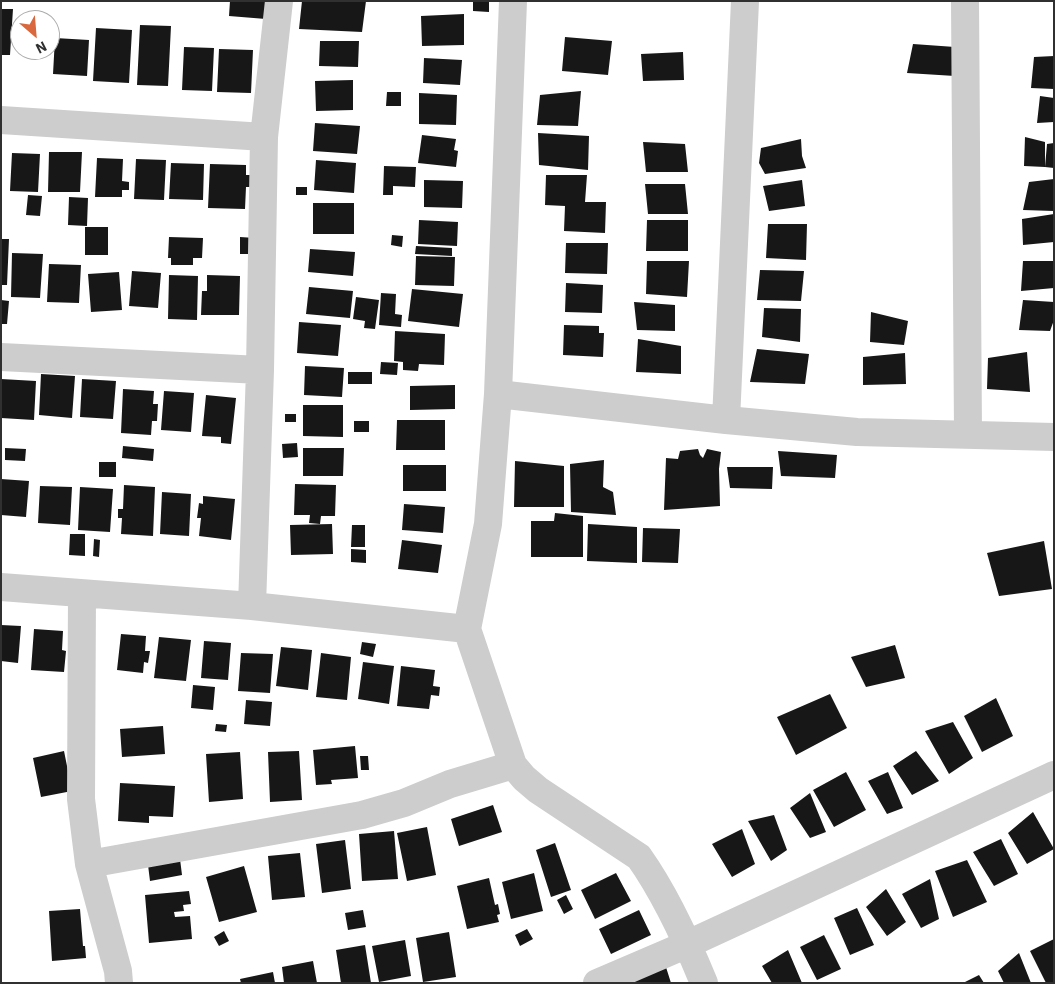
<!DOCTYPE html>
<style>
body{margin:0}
#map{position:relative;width:1055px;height:984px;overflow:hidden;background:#fff;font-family:"IBM Plex Sans",sans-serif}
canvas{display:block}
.frame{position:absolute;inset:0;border:2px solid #303030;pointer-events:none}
.north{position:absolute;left:10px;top:10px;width:50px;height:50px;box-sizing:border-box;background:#fff;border:1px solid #acacac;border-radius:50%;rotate:153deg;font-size:14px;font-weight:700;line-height:20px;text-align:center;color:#303030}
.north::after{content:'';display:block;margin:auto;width:18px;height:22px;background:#da683e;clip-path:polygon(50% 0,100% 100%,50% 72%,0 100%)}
</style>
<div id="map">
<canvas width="1055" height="984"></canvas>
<div class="frame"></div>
<div class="north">N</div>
</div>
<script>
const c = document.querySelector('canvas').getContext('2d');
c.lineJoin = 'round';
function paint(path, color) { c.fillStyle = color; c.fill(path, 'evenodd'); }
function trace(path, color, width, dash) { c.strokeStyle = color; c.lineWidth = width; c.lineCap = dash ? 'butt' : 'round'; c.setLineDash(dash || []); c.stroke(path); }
const building = new Path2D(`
 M230 1H267L266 19 229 16Z
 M302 1H366L362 32 299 29Z
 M473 1H489V12L473 11Z
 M1 9H13L10 55H1Z
 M464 14V45L422 46 421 16Z
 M140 25 171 26 168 86 137 85Z
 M96 28 132 30 129 83 93 81Z
 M565 37 612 41 608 75 562 71Z
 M55 38 89 40 87 76 53 74Z
 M320 41H359L358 67 319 66Z
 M913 44 955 47V76L907 73Z
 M184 47 214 48 212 91 182 90Z
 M219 49 253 50 251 93 217 92Z
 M683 52 684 80 643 81 641 54Z
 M1054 56V89L1031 88 1034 57Z
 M424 58 462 60 460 85 423 83Z
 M353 80V110L316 111 315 81Z
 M581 91 578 126 537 125 540 95Z
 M387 92H401V106H386Z
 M419 93 457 95 456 125 419 124Z
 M1040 96 1054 98V122L1037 123Z
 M315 123 360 126 357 154 313 151Z
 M538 133 589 136 588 170 539 165Z
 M422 135 456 139 454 150 458 151 456 167 418 163Z
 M1025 137 1045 142V167L1047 144 1054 143V168L1045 167 1024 166Z
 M801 139 802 156 806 168 765 174 759 163 761 148Z
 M643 142 685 144 688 172H646Z
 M49 152H82L80 192H48Z
 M12 153 40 154 38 192 10 191Z
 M97 158 123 159 122 181 129 182V190H122V197H95Z
 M136 159 166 160 164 200 134 199Z
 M316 160 356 163 354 193 314 190Z
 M171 163 204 164 203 200 169 199Z
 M210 164 246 165V175H252V187H246L245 209 208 208Z
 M384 166 416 167 415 187 393 186V195H383Z
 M546 175H587L585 202H606L605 233 564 231 565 206 545 205Z
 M1054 179V211L1023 210 1029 182Z
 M424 180 463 181 462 208 424 207Z
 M802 180 805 206 769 211 763 186Z
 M645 184H685L688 214H648Z
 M296 187H307V195H296Z
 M28 195 42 196 40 216 26 215Z
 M69 197 88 198 87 226 68 225Z
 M313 203H354V234H313Z
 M1054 214V242L1023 245 1022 219Z
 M419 220 458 222 457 246 418 244Z
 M647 220H688V251H646Z
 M768 224H807L806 260 766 258Z
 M85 227H108V255H85Z
 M392 235 403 236 402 247 391 245Z
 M169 237 203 238 202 258H193V265H171V258H168Z
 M240 237 255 238 254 254H240Z
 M1 239H9L7 285H1Z
 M566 243H608L607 274 565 273Z
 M416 246 452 248V256L415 254Z
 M310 249 355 252 353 276 308 272Z
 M12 253 43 254 40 298 11 297Z
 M416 256 455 257 454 286 415 285Z
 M647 261H689L687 297 646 294Z
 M1023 261H1054V288L1021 291Z
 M49 264 81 265 79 303 47 302Z
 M760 270 804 271 801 301 757 300Z
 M132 271 161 273 158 308 129 306Z
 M119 272 122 310 91 312 88 274Z
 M169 275 198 276 197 320 168 319Z
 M207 275 240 276 239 315H201L202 291H207Z
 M566 283 603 285 602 313 565 312Z
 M309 287 353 291 350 318 306 314Z
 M412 289 463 294 459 327 408 321Z
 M381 293 396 294 395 314 402 315 401 327 379 325Z
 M356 297 379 300 375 329 364 328 365 321 353 319Z
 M1 300 9 301 7 324H1Z
 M1023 300 1054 302V320L1050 331 1019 330Z
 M634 302 675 305V331L637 330Z
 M764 308 801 309 800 342 762 337Z
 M871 312 908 321 904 345 870 342Z
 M299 322 341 325 338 356 297 353Z
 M564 325 599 326V333H604L603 357 563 355Z
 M395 331 445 334 444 365 419 364 418 371 403 370V362L394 361Z
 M638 339 681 346V374L636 372Z
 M757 349 809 354 805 384 750 382Z
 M1027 352 1030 392 987 389 988 358Z
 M905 353 906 384 863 385V357Z
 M381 362 398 363 397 375 380 374Z
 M305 366 344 368 342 397 304 395Z
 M348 372H372V384H348Z
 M41 374 75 376 72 418 39 415Z
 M1 379 36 381 34 420 1 418Z
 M82 379 116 381 113 419 80 417Z
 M455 385V409L410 410V386Z
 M123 389 154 391 153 404H158L157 421H152L151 435 121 433Z
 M164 391 194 393 191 432 161 430Z
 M206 395 236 398 231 444 221 443V437L202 436Z
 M303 405H343V437L303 436Z
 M285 414H296V422H285Z
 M397 420H445V450H396Z
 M354 421H369V432H354Z
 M297 443 298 457 283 458 282 444Z
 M123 446 154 449 153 461 122 458Z
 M5 448 26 449 25 461 5 460Z
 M303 448H344L343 476H303Z
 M698 449 700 455 703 458 707 449 721 452 719 469 720 506 664 510 666 458 678 459 680 451Z
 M778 451 837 455 835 478 781 476Z
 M604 460 603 487 613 492 616 515 571 512 570 464Z
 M515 461 564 466V507H514Z
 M99 462H116V477H99Z
 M403 465H446V491H403Z
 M727 467H773L772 489 730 488Z
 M1 479 29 481 26 517 1 515Z
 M295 484 336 485 335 516H321L320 524 309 523 310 515H294Z
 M124 485 155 487 153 536 121 534 122 518H118V509H123Z
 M40 486 72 487 70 525 38 523Z
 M80 487 113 489 110 532 78 530Z
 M162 492 191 494 189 536 160 534Z
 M203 496 235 499 231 540 199 536 201 518H197L199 503 203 504Z
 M404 504 445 507 443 533 402 530Z
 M555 513 583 516V557H531V521H554Z
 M332 524 333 554 291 555 290 525Z
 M588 524 637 527V563L587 561Z
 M352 525H365V547H351Z
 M643 528 680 529 678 563 642 562Z
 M70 534H85V556L69 555Z
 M94 539 100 540 99 557 93 556Z
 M402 540 442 545 438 573 398 569Z
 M1044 541 1052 589 999 596 987 553Z
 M351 549 366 550V563L351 562Z
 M1 625 21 626 18 663 1 661Z
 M34 629 63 631 62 650 66 651 64 672 31 670Z
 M121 634 146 636 145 651H150L148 663 144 662 143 673 117 670Z
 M159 637 191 640 186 681 154 678Z
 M204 641 231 643 228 680 201 678Z
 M362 642 376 644 373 657 360 654Z
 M895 645 905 678 866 687 851 657Z
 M281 647 312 650 308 690 276 686Z
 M241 653 273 654 270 693 238 691Z
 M321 653 351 657 347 700 316 697Z
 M363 662 394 666 389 704 358 699Z
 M401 666 435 670 433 686 440 687 439 696 431 695 429 709 397 706Z
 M193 685 215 687 213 710 191 708Z
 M830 694 847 728 796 755 777 717Z
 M996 698 1013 736 982 752 964 716Z
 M246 700 272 702 270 726 244 724Z
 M953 722 973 758 949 774 925 731Z
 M216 724 227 725 226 732 215 731Z
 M163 726 165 754 122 757 120 729Z
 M355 746 358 778 331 780 332 784 316 785 313 750Z
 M64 751 72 791 41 797 33 758Z
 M299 751 302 800 270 802 268 752Z
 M916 751 939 781 912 795 893 766Z
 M240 752 243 799 209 802 206 754Z
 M360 756H368L369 770H361Z
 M846 772 866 810 834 827 813 790Z
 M888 772 903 808 887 814 868 781Z
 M120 783 175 786 173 817 149 816V823L118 821Z
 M810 793 826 832 810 838 790 808Z
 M493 805 502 832 459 846 451 819Z
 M1033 812 1054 849 1027 864 1008 833Z
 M774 815 787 850 771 861 748 821Z
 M427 827 436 875 407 881 397 833Z
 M742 829 755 864 732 877 712 844Z
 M394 831 398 879 362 881 359 834Z
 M1001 839 1018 874 994 886 973 852Z
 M345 840 351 889 322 893 316 844Z
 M555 843 571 890 551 897 536 850Z
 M300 853 305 897 272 900 268 856Z
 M180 859 182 875 150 881 148 865Z
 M967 860 987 902 953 917 935 871Z
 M244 866 257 912 219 922 206 877Z
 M534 873 543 911 511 919 502 882Z
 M616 873 631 901 595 919 581 890Z
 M489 878 495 905 498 904 500 914 497 915 499 922 467 929 457 886Z
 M930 879 939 919 921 928 902 894Z
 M886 889 906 922 887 936 866 907Z
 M189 891 191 904 183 905 184 911 174 912 175 917 190 916 192 939 149 943 145 895Z
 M566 895 573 909 564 914 557 900Z
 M857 908 874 945 850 955 834 918Z
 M80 909 83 946H85L86 958 52 961 49 911Z
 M363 910 366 927 348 930 345 913Z
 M639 910 651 935 611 954 599 929Z
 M527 929 533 939 520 946 515 935Z
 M224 931 229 941 219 946 214 937Z
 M449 932 456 977 423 982 416 938Z
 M824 935 841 969 817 980 800 947Z
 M1054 939V983H1046L1030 951Z
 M405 940 411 976 379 982 372 946Z
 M365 945 371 983H341L336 950Z
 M788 950 802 983H772L762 966Z
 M1019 953 1031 983H1004L998 971Z
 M313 961 317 983H284L282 967Z
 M665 964 671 983H628Z
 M273 972 275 983H241L240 979Z
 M979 975 984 983H963Z`);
const minor = new Path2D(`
 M513 1 498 394 488 524 467 629 513 765 524 778 538 790 639 857C666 895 686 939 704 983
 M965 1 968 433
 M1 120 264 137
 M1 357 260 370
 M498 394 726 420 857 432 1054 437
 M726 420 745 1
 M1 587 252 606 467 629
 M82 594 81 799 89 864 118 971 119 983
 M252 606 260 370 264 137 279 1
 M89 864 362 815 404 803 450 784 513 765
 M597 983 688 944 1054 775`);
paint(building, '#171717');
trace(minor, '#cdcdcd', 28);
</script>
